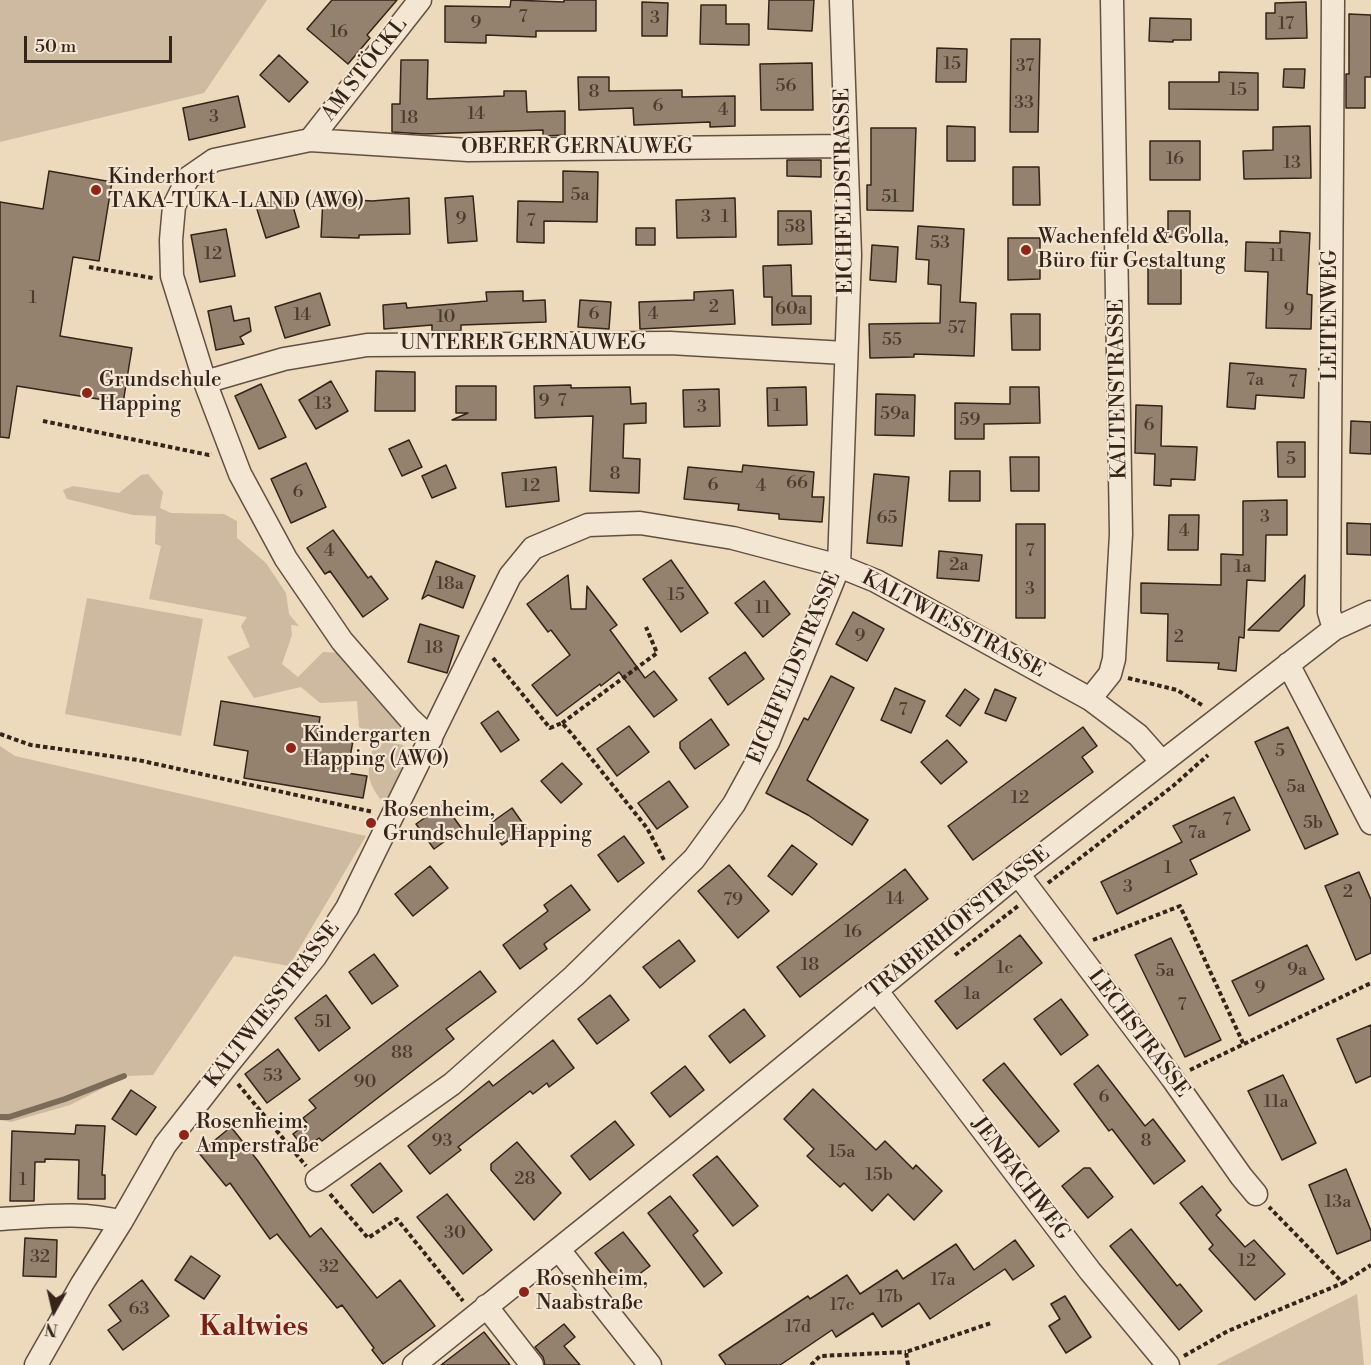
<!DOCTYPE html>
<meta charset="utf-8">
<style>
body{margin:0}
#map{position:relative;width:1371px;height:1365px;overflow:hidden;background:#edd9bc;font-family:"Libre Bodoni",serif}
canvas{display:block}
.north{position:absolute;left:24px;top:1281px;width:60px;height:60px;-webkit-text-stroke:4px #f3e6d3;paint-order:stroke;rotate:188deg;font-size:16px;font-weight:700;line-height:24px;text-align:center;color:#342419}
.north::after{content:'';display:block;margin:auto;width:21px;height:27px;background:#342419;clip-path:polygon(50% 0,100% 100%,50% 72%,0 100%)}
.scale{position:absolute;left:24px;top:36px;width:148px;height:27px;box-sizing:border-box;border:3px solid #342419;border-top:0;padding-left:8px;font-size:18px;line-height:21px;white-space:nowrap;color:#342419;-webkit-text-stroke:4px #f3e6d3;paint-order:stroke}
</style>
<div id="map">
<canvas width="1371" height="1365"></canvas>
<div class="north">N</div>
<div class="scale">50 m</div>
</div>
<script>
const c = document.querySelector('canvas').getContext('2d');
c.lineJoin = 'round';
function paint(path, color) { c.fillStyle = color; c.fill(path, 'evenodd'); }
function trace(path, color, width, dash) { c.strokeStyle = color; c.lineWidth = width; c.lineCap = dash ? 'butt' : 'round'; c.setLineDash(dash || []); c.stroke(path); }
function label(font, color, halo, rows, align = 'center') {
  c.font = font + ' "Libre Bodoni",serif'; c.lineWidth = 4.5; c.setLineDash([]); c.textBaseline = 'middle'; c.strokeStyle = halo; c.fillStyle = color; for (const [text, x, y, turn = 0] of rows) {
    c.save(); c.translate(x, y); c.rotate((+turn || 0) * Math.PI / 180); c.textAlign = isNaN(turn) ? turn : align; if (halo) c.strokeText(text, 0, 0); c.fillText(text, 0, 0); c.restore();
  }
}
const green = new Path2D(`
 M0 0H267L204 93 0 142Z
 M148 474 163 492 160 508 171 513 224 514 237 521V538L266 563 286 593 289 614 299 626 291 625 292 635 282 664 298 677 323 652 345 653 402 729 394 743 403 745 412 761 393 797 381 800C363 777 368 764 376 738L359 727 357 701 320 703 301 687 254 698 227 657 250 647 241 626 247 617 149 599 161 546 155 544 156 516 133 515 67 499 63 490 73 486 119 493 141 475Z
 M87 598 203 619 181 736 65 714Z
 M0 746 15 756 366 836 289 966 234 956 153 1075 127 1076 70 1105 11 1122 0 1120Z
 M1357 1294 1364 1365H1216Z`);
const stream = new Path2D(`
 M0 1117H9L65 1099 124 1076`);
const building = new Path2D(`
 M332 0H397L367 35 370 38 348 64 307 29Z
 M511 0 564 2V0H596V31H536V37L486 35V43L445 42V6L510 7Z
 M769 0H814L812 31 768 29Z
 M642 2 668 3 667 36H642Z
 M1306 2 1307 38 1266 39V13H1275V3Z
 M701 5H726V24H749V45L700 44Z
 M1349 14 1371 15V77H1365V108H1346V74H1349Z
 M1150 18 1191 19V40H1173V42L1149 41Z
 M1011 39H1040L1038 132H1010Z
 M937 48 967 49 966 82H936Z
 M279 55 308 82 289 102 260 75Z
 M401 60H428L427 99 504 96V91H526L527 112 565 111V135L543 136V130L424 134 392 132V104H400Z
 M812 63 813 110H761L760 64Z
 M1284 69H1305L1304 88 1283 87Z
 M1219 72 1258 73V110L1169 109V82H1219Z
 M578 77H609V91L682 90V97L735 96V126L710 127V122L634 125 633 108 579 110Z
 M238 96 245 127 189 140 183 108Z
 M947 126 975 127V161H947Z
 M1310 126 1311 178 1244 179 1243 151 1273 150V127Z
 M871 128H916L913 211 867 210V185H871Z
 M1150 141H1200V180H1150Z
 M787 160H821V177L787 176Z
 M1013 167H1039L1040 205H1013Z
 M49 171 112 182 99 261 73 257 60 336 132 348 123 403 17 386 9 438 0 437V202L43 209Z
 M563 171 598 172 597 222 544 221V243L517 242 518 201 563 202Z
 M290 196 299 227 266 238 256 206Z
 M473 196 477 241 448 243 445 198Z
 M323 198 372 201 409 198 410 234 359 235V238L321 237Z
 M735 198 736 237 677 238 676 200Z
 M778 211H811L812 244 778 245Z
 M1168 211H1190V237H1168Z
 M918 226 964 229 960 302 976 303 974 356 914 354V357L870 358 869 324 940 323 941 285 928 284 929 260 916 259Z
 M636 228H655V245H636Z
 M226 229 235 276 200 282 191 235Z
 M1280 231 1310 233 1307 294 1312 295 1311 329 1266 328 1268 272 1245 271 1246 242 1280 243Z
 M1008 238H1040V279L1008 280Z
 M872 245 898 247 896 282 870 280Z
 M1148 260 1181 261V304H1148Z
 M791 265 792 296H811V324L772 325V297H764L763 266Z
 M733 290 735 324 640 329 639 302 694 300V292Z
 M523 291V301L545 300 546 322 461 325V331H432V325L384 329 383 305 406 303 407 308 487 301 486 292Z
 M320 293 330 325 285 338 275 307Z
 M580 300 611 302 609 329 578 327Z
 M231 306 234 321 249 318 251 331 240 337 244 344 216 350 208 311Z
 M1011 314H1040V350H1012Z
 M1230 363 1306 369 1304 398 1256 395 1255 409 1227 407Z
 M376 371 415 372V411H375Z
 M331 381 348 411 316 429 299 400Z
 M261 384 286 437 259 449 235 396Z
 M571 385V388L630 387 631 404 646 403V423L624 424 623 458 640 459 639 493 590 491 593 416 535 418 534 386Z
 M456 386H496V420H452L468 413H456Z
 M806 387 807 425 768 426 767 388Z
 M1010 387H1039L1040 423 984 424V439H955V403L1010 404Z
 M719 389 720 426 684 427 683 390Z
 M876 394 915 395 914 436 875 435Z
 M1136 405 1162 406 1161 446 1197 447 1195 480 1171 479V486L1154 485 1155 454 1135 453Z
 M1351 421 1371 422V454L1350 453Z
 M409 440 422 467 402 476 389 449Z
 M1277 442H1305V477H1278Z
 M1010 457H1039V491H1011Z
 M306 463 326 507 291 523 271 479Z
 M446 465 456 488 432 498 422 476Z
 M743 465 814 472 812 497H824L822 522 779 519V514L738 510 739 504 684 499 688 467 742 472Z
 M556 467 559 501 506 507 502 473Z
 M950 471H980V501H949Z
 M874 474 909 477 902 546 867 543Z
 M1287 500V535H1266L1265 581 1247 580 1244 638 1239 637 1236 671 1218 669 1219 663 1167 661 1168 614 1141 613V583L1221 585V554L1243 555V501Z
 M1169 515H1199L1198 550H1168Z
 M1347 523 1371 524V555L1347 554Z
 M1016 524H1045V618H1016Z
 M333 530 368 578 371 576 388 599 363 617 330 571 325 574 307 548Z
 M939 551 982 555 979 581 937 578Z
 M671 560 708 613 681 632 643 579Z
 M436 561 475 576 463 608 428 595 422 599Z
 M568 575 571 609H586L587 586 617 625 610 630 645 678 654 671 677 700 654 717 619 672 601 686 600 684 557 716 532 685 570 655 551 630 548 632 527 604Z
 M1305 575 1304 606 1279 631 1248 630Z
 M764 581 790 614 763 637 735 603Z
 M853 612 884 629 867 661 836 644Z
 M420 624 459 636 447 673 408 662Z
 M745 652 764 679 728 705 709 678Z
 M831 676 854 688 807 780 868 820 852 845 808 815 766 793 804 718 808 720Z
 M895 688 925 701 911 733 881 720Z
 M965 689 979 699 960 726 946 716Z
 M995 689 1016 698 1006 721 985 713Z
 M221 701 320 717 317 736 353 741 347 773 367 776 363 798 244 778 248 751 214 745Z
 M498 711 519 740 501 752 481 723Z
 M711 719 729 745 695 769 680 748V742Z
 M629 726 649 752 617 776 597 749Z
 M1083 727 1097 746 1082 757 1093 772 973 860 948 826Z
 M1288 727 1338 834 1305 849 1255 742Z
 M947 740 967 762 941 784 921 762Z
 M562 763 582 784 561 803 541 781Z
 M669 781 688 807 657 829 638 803Z
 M1234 797 1250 830 1190 860 1197 874 1117 914 1101 882 1182 842 1173 826Z
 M444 804 462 829 434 849 416 824Z
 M512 808 526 828 502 845 488 825Z
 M624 836 644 863 618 882 598 855Z
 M792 845 817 864 792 895 768 876Z
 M729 865 769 911 738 938 698 891Z
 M430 866 448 888 413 916 395 894Z
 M905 869 928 899 800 997 777 967Z
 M1359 872 1371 900V953L1356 960 1325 886Z
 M571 885 590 910 544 944 547 949 520 969 503 945 548 911 544 905Z
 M1020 935 1042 963 957 1029 935 1001Z
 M1171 938 1221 1040 1185 1057 1135 955Z
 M679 940 695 961 660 988 643 967Z
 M1307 945 1324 979 1249 1016 1232 981Z
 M374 954 398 986 372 1004 349 972Z
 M480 971 496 992 446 1029 454 1039 322 1141 319 1138 305 1149 293 1134 307 1123 303 1118 316 1108 309 1100Z
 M326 995 350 1028 319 1051 295 1018Z
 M610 995 629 1020 597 1044 578 1019Z
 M1061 999 1088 1035 1061 1055 1034 1019Z
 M744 1009 765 1036 730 1063 709 1036Z
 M1371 1025V1076L1356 1083 1337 1039Z
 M553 1040 574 1068 549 1087 547 1083 533 1094 530 1091 458 1147 461 1150 430 1174 408 1146 489 1081 493 1086Z
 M278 1049 300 1079 267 1103 245 1074Z
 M1004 1063 1059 1131 1039 1147 983 1080Z
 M1098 1065 1145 1126 1153 1119 1185 1161 1154 1184 1112 1129 1109 1131 1074 1084Z
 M685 1066 704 1090 670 1117 651 1093Z
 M1283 1075 1316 1143 1282 1160 1248 1091Z
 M813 1089 876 1150 885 1141 913 1169 916 1165 942 1191 914 1220 888 1194 872 1211 844 1183 840 1187 807 1156 814 1149 784 1119Z
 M131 1090 156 1107 136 1135 112 1119Z
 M615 1121 634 1145 590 1180 571 1156Z
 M76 1125 105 1126 102 1175H105V1199H78L79 1160 45 1159V1162H35L34 1201H10L12 1131 75 1134Z
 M231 1127 258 1161 310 1237 321 1228 377 1298 400 1280 435 1326 383 1364 372 1350 374 1348 342 1305 337 1308 277 1234 270 1239 230 1183 226 1186 199 1153Z
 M517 1142 561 1193 534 1220 491 1170V1164Z
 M717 1156 758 1206 733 1226 693 1175Z
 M380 1163 402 1191 373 1213 351 1185Z
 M1084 1168H1090L1113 1197 1088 1218 1062 1186Z
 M1346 1169 1371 1231V1240L1337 1254 1309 1185Z
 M1202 1186 1221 1210 1216 1215 1245 1247 1254 1240 1285 1274 1255 1300 1209 1249 1213 1245 1180 1203Z
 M447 1194 492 1250 463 1274 417 1217Z
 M670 1196 698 1231 693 1235 722 1273 704 1287 648 1213Z
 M1131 1229 1177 1286 1180 1284 1202 1311 1179 1330 1110 1246Z
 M623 1232 650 1266 622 1287 595 1253Z
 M25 1238 57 1240 56 1277 23 1276Z
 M1015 1240 1034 1266 1013 1280 1005 1269 930 1319 919 1303 882 1327 873 1313 836 1337 832 1330 780 1365H726L719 1355 808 1296 810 1299 847 1275 860 1294 897 1270 903 1279 956 1244 974 1270Z
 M191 1256 220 1276 204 1299 175 1280Z
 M142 1280 169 1316 123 1350 108 1330 121 1321 109 1305Z
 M1065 1296 1091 1337 1066 1353 1049 1326 1060 1319 1051 1304Z
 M564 1324 575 1337 564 1346 580 1365H545L543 1357 535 1347Z
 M484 1332 510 1365H441Z`);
const path = new Path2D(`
 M89 267 153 278
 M43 421 209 455 212 454
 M493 658 550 728 562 723 571 733 647 828 664 860
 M1128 678 1177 690 1202 705
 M562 723 657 653 646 627
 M0 734 31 745 138 760 373 812
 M1048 883 1173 786 1208 755
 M1093 940 1180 906 1244 1045
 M955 955 1018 906
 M1190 1070 1371 983
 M238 1084 306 1166
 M330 1194 368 1238 397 1219 463 1301
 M1343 1283 1371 1265
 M1184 1356 1228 1331 1343 1283 1269 1207
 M811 1365 820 1356 906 1352
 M908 1365 906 1352 991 1323`);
const minor = new Path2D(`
 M1333 0 1329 612 1334 629
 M310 140 420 0
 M205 382 284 359 367 345 670 343 845 353
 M1288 664 1371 823
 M1090 699 1110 674 1114 659 1121 534 1112 0
 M431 739 409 718 342 641 286 559 240 474 205 382 172 276 171 240 174 206 188 178 214 160 310 140 468 150 845 146
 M1018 874 1172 1078 1241 1176 1256 1194
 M876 990 1090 1271 1168 1365
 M317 1180 452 1084 574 976 694 859 734 804 768 742 839 566 850 255 841 0
 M0 1219C39 1217 83 1211 121 1222
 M559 1250 650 1365
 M486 1306 532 1365
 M36 1365 82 1284 121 1222 165 1145 225 1068 315 957 347 908 510 576 533 548 588 525 640 523 733 538 839 566 876 581 1090 699 1138 735 1162 762
 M414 1365 686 1147 1018 874 1334 629 1371 612`);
const markers = [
 [96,190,6,"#8f2418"],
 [1026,250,6,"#8f2418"],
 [87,393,6,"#8f2418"],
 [291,748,6,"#8f2418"],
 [371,823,6,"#8f2418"],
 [184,1135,6,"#8f2418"],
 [524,1292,6,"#8f2418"]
];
const numberNames = [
 ["7",523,18],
 ["3",655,19],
 ["9",476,24],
 ["17",1286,25],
 ["16",339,33],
 ["15",952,65],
 ["37",1025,67],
 ["56",786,87],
 ["15",1238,91],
 ["8",594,93],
 ["33",1024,104],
 ["6",658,107],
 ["4",723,111],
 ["14",476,115],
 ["3",214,118],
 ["18",409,119],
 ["16",1175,160],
 ["13",1292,164],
 ["5a",580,196],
 ["51",890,198],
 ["3",706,218],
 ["1",725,218],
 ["9",461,220],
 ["7",531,222],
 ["58",795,228],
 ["53",940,244],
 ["12",213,255],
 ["11",1277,257],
 ["1",33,299],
 ["2",714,308],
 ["60a",791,310],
 ["9",1289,311],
 ["6",594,315],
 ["4",653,315],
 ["14",302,316],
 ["10",446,318],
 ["57",957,329],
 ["55",892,341],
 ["7a",1255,381],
 ["7",1293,383],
 ["9",544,402],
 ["7",562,402],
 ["13",323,405],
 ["1",777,407],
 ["3",702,408],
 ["59a",895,415],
 ["59",970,421],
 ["6",1149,426],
 ["5",1291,460],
 ["8",615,475],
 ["66",797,484],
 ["6",713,486],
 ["12",531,487],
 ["4",761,487],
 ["6",298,493],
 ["3",1265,518],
 ["65",887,519],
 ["4",1184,532],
 ["4",329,552],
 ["7",1030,552],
 ["2a",959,566],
 ["1a",1243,568],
 ["18a",450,585],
 ["3",1030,590],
 ["15",676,596],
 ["11",763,609],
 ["9",860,637],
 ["2",1179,638],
 ["18",434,649],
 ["7",903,711],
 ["5",1280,752],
 ["5a",1296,788],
 ["12",1020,799],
 ["7",1227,821],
 ["5b",1313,824],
 ["7a",1197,834],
 ["1",1168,869],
 ["3",1128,888],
 ["2",1348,893],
 ["14",895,900],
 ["79",733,901],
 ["16",853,933],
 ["18",810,966],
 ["1c",1005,969],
 ["9a",1297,971],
 ["5a",1165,972],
 ["9",1260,989],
 ["1a",972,995],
 ["7",1182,1006],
 ["51",323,1023],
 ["88",402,1054],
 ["53",273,1077],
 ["90",365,1083],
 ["6",1104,1098],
 ["11a",1276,1103],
 ["93",442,1142],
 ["8",1146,1142],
 ["15a",842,1153],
 ["15b",879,1176],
 ["28",525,1180],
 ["1",23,1181],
 ["13a",1338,1203],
 ["30",455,1234],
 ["32",40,1258],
 ["12",1247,1262],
 ["32",329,1268],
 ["17a",943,1281],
 ["17b",890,1298],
 ["17c",842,1306],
 ["63",139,1310],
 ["17d",798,1328]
];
const streetNames = [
 ["AM STÖCKL",365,70,-52],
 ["OBERER GERNAUWEG",577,148],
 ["EICHFELDSTRASSE",845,191,-91],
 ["LEITENWEG",1331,315,-90],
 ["UNTERER GERNAUWEG",523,344],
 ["KALTENSTRASSE",1119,389,-91],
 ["KALTWIESSTRASSE",953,625,28],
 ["EICHFELDSTRASSE",795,668,-67],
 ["TRABERHOFSTRASSE",959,923,-39],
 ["KALTWIESSTRASSE",273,1005,-52],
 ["LECHSTRASSE",1138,1034,53],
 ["JENBACHWEG",1020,1179,53]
];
const poiNames = [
 ["Kinderhort",108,178],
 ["TAKA-TUKA-LAND (AWO)",108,202],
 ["Wachenfeld & Golla,",1038,238],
 ["Büro für Gestaltung",1038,262],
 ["Grundschule",99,381],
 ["Happing",99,405],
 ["Kindergarten",303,736],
 ["Happing (AWO)",303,760],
 ["Rosenheim,",383,811],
 ["Grundschule Happing",383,835],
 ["Rosenheim,",196,1123],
 ["Amperstraße",196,1147],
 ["Rosenheim,",536,1280],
 ["Naabstraße",536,1304]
];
const districtNames = [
 ["Kaltwies",254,1329]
];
paint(green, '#cebaa0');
trace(stream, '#7d6b5a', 6);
paint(building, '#94826e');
trace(building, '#342419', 1.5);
trace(minor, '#625142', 25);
trace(path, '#342419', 4, [4.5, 3]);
trace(minor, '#f3e6d3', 22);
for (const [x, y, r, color] of markers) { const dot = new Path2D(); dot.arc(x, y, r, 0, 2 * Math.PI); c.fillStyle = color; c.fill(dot); trace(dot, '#f3e6d3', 2); }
label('18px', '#4c3c2e', null, numberNames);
label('21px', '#342419', '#f3e6d3', streetNames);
label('21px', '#342419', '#f3e6d3', poiNames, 'left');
label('bold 27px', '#7a1f14', '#f3e6d3', districtNames);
</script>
